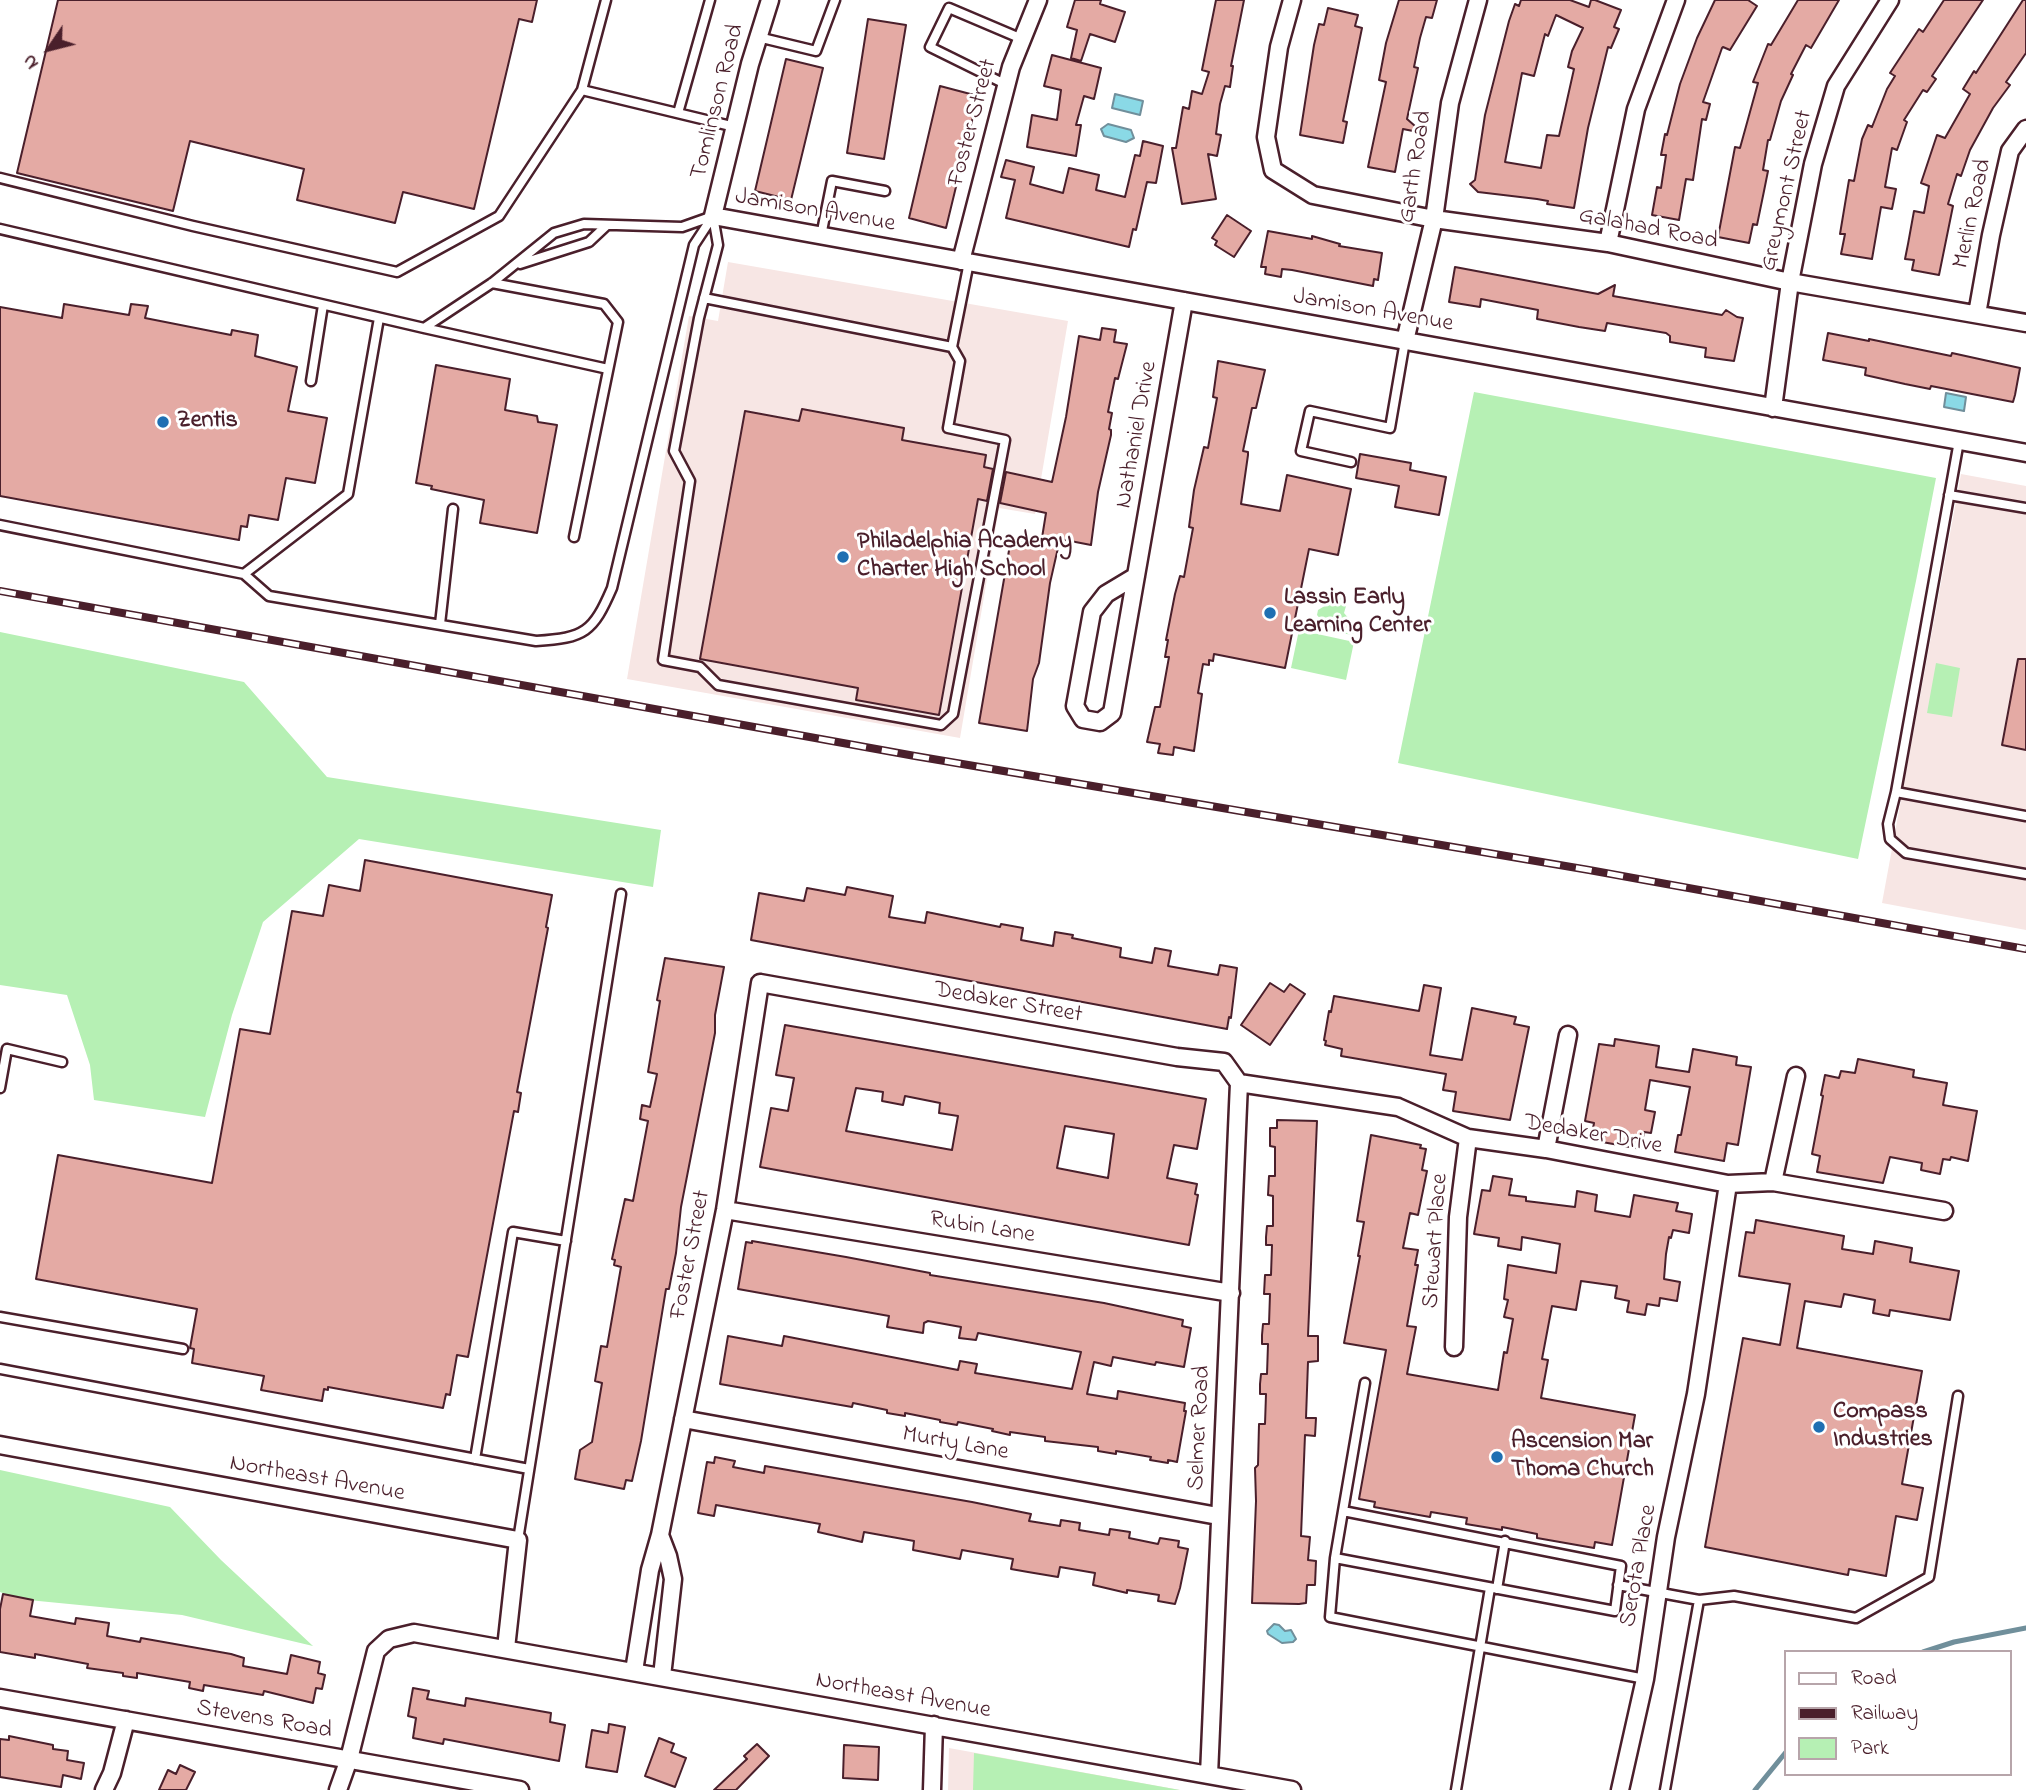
<!DOCTYPE html>
<style>
body{margin:0}
#map{position:relative;width:2026px;height:1790px;overflow:hidden;background:#fff;font-family:"Indie Flower",sans-serif}
canvas{display:block}
.legend{position:absolute;left:1784px;top:1650px;width:228px;height:126px;box-sizing:border-box;background:#fff;border:2px solid #b7a5aa;margin:0;padding:9px 12px;list-style:none;font-size:21px;color:#4a1f2b}
.legend li{display:flex;align-items:center;gap:14px;height:35px}
.legend b{width:35px;border:2px solid #b7a5aa}
.north{position:absolute;left:14px;top:14px;width:70px;height:70px;-webkit-text-stroke:5px #fff;paint-order:stroke;rotate:235deg;font-size:19px;font-weight:700;line-height:28px;text-align:center;color:#4a1f2b}
.north::after{content:'';display:block;margin:auto;width:24px;height:32px;background:#4a1f2b;clip-path:polygon(50% 0,100% 100%,50% 72%,0 100%)}
</style>
<div id="map">
<canvas width="2026" height="1790"></canvas>
<ul class="legend">
<li><b style="height:9px;background:#fff"></b>Road</li>
<li><b style="height:9px;background:#4a1f2b"></b>Railway</li>
<li><b style="height:19px;background:#b6f0b4"></b>Park</li>
</ul>
<div class="north">N</div>
</div>
<script>
const c = document.querySelector('canvas').getContext('2d');
c.lineJoin = 'round';
function paint(path, color) { c.fillStyle = color; c.fill(path, 'evenodd'); }
function trace(path, color, width, dash) { c.strokeStyle = color; c.lineWidth = width; c.lineCap = dash ? 'butt' : 'round'; c.setLineDash(dash || []); c.stroke(path); }
function label(font, color, halo, rows, align = 'center') {
  c.font = font + ' "Indie Flower",sans-serif'; c.lineWidth = 6; c.setLineDash([]); c.textBaseline = 'middle'; c.strokeStyle = halo; c.fillStyle = color; for (const [text, x, y, turn = 0] of rows) {
    c.save(); c.translate(x, y); c.rotate((+turn || 0) * Math.PI / 180); c.textAlign = isNaN(turn) ? turn : align; if (halo) c.strokeText(text, 0, 0); c.fillText(text, 0, 0); c.restore();
  }
}
const built = new Path2D(`
 M728 262 1068 321 1035 514 999 508 960 738 627 679 689 316 718 321Z
 M1961 474 2026 486V930L1882 903Z
 M949 1748 1180 1790H948Z`);
const green = new Path2D(`
 M1474 392 1936 478 1916 581 1858 859 1398 763Z
 M1339 594 1348 599 1344 613 1357 628 1353 634C1337 636 1326 626 1317 615L1318 610 1328 604 1335 595Z
 M1299 630 1354 642 1346 680 1291 668Z
 M0 632 244 682 327 777 661 830 653 887 359 839 263 922 232 1015 205 1117 94 1100 90 1065 67 995 0 985Z
 M1936 663 1960 668 1952 717 1927 713Z
 M0 1470 170 1507 221 1560 313 1646 182 1615 18 1599 0 1592Z
 M974 1753 1180 1790H973Z`);
const water = new Path2D(`
 M1115 94 1143 101 1140 115 1112 108Z
 M1108 124 1131 130 1134 138 1126 142 1104 136 1101 129Z
 M1946 393 1966 397 1964 411 1944 407Z
 M1274 1624 1279 1625 1285 1631 1291 1630 1296 1639 1293 1642 1282 1643 1268 1634 1267 1631Z`);
const stream = new Path2D(`
 M1923 1652 1954 1642 2026 1628
 M1755 1790 1786 1752`);
const building = new Path2D(`
 M58 0H537L532 22 519 19 474 209 403 192 395 223 297 200 304 169 190 141 173 211 17 173Z
 M1075 0H1101L1100 4 1125 12 1115 42 1090 34 1081 61 1071 58 1077 30 1067 27Z
 M1216 0H1244L1231 66H1233L1230 87 1225 86 1220 104 1216 134 1221 135 1217 156 1208 154 1216 199 1182 204 1172 148H1176L1183 107 1189 109 1192 91 1202 94 1209 72 1202 70Z
 M1399 0H1437L1432 18 1426 17 1420 38 1414 67 1418 68 1407 119 1423 133 1403 129 1395 172 1368 167 1386 82 1379 80 1386 43Z
 M1521 0H1570L1589 7 1591 0H1595L1621 10 1614 27 1619 29 1611 48 1608 47 1588 128 1574 208 1547 204 1548 201 1537 199 1478 192 1470 184 1475 180 1485 115 1509 21 1515 4 1519 6ZM1556 15 1583 28 1572 51 1568 67 1574 69 1559 136 1547 135 1541 168 1505 162 1522 73 1534 76 1545 34 1548 36Z
 M1715 0H1748L1757 6 1730 50 1723 47 1722 48 1703 102 1710 104 1706 120 1702 119 1693 180 1686 179 1679 220 1652 215 1657 187 1661 188 1666 155H1661L1665 134 1667 135 1680 84 1697 38Z
 M1798 0H1839L1811 48 1806 45 1791 74 1793 75 1781 101 1770 140H1768L1763 170 1768 171 1764 191 1757 225 1753 224 1749 243 1718 237 1735 147 1740 148 1758 83 1753 82 1768 44 1771 45Z
 M1944 0H1983L1932 76 1936 79 1927 92 1923 90 1904 120 1907 122 1897 150 1892 148 1885 187 1896 189 1892 209 1881 207 1872 259 1841 254 1845 234H1840L1849 180 1854 181 1862 139 1868 125 1872 127 1887 89 1895 76 1890 73 1919 29 1923 32Z
 M2023 0H2026V53L2006 82 2010 85 1993 108 1970 150 1961 176 1957 174 1948 204 1953 206 1939 275 1912 270 1914 260 1905 259 1908 244 1914 211 1924 213 1929 186 1921 183 1937 135 1945 138 1970 94 1963 89 1974 71 1976 73Z
 M1328 8 1358 15 1355 26 1362 28 1343 121 1347 122 1343 143 1300 135 1314 45 1319 24 1324 25Z
 M868 19 906 25 884 159 847 153Z
 M1052 55 1101 68 1094 99 1084 96 1076 125H1081L1076 156 1027 147 1032 115 1057 120 1061 90 1044 86Z
 M786 59 823 68 791 200 755 191Z
 M940 86 978 96 946 228 909 218Z
 M1143 141 1163 146 1156 183 1147 182 1136 230 1133 229 1129 247 1006 218 1015 180 1001 177 1006 160 1034 167 1030 184 1063 193 1069 168 1099 175 1096 190 1125 197 1135 155 1140 156Z
 M1227 215 1251 231 1234 257 1215 245 1217 241 1212 238Z
 M1268 231 1312 239V236L1340 244 1339 246 1382 253 1378 280 1374 279 1373 286 1292 270 1282 269 1281 277 1265 274 1266 267H1261Z
 M1455 267 1598 294 1615 285 1613 296 1722 315 1726 310 1737 317 1743 318 1734 361 1705 357 1706 348 1670 342V336L1666 333 1607 323 1605 331 1579 327 1537 319 1538 310 1481 299 1480 307 1449 302Z
 M64 304 129 315 131 304 148 306 145 318 231 335 232 330 258 335 255 356 297 367 288 411 327 418 315 483 286 478 278 520 249 515 247 527 241 526 239 540 0 496V307L62 318Z
 M1102 328 1116 330 1114 342 1127 344 1118 379 1115 378 1108 412 1112 413 1109 429 1111 430V435L1098 492 1091 545 1060 539 1050 583 1039 663 1033 679 1027 731 979 723 1011 539 1041 544 1046 513 1000 503 1006 472 1052 482 1066 417 1079 336 1100 340Z
 M1828 333 1869 341V339L1951 356 1952 353 2020 368 2015 395 2013 402 1931 386 1930 389 1905 384 1865 375 1866 368 1823 360Z
 M1218 361 1265 370 1256 408H1252L1243 451 1248 452V455L1241 504 1280 511 1287 475 1351 489 1338 555 1309 549 1285 668 1214 654 1213 661 1209 660V665L1203 664 1198 693 1202 694 1194 751 1174 747 1173 755 1158 753 1160 744 1147 742 1155 707H1160L1169 657H1165L1168 640H1166L1175 594 1180 576 1184 577 1193 528 1189 527 1194 490 1204 447 1208 448 1217 398 1213 397Z
 M436 365 510 379 505 410 537 416 538 422 557 425 537 533 480 523 484 500 431 489 432 486 416 483Z
 M802 409 904 428 902 440 986 455 984 467 993 469 987 501 978 499 939 715 856 700 858 688 700 659 745 411 799 421Z
 M1360 454 1411 463 1410 470 1446 477 1439 515 1395 507 1399 486 1356 478Z
 M2018 659H2026V750L2002 745Z
 M365 860 552 895 546 927 548 928 517 1092 521 1093 518 1112 514 1111 468 1357 457 1355 450 1395 446 1394 443 1408 328 1387V1390L324 1389 322 1401 261 1390 264 1376 192 1363 194 1349 190 1348 197 1309 36 1279 58 1155 212 1183 240 1029 270 1034 292 911 323 916 329 885 360 891Z
 M847 887 893 896 889 917 925 923 927 912 1000 927 1001 924 1023 928 1021 940 1053 946 1055 932 1073 935 1072 938 1121 948 1120 957 1152 963 1155 948 1171 951 1168 966 1218 975 1220 965 1237 968 1231 1018 1229 1017 1227 1029 751 940 759 893 804 901 807 888 845 895Z
 M665 958 724 967 715 1015V1033L681 1207 676 1253 669 1289H666L641 1441 632 1481 626 1480 624 1489 575 1479 580 1450 592 1442 602 1383 595 1381 601 1346 607 1347 621 1267 614 1265 615 1260 612 1259 625 1199 633 1201 648 1121 640 1119 642 1105 650 1107 657 1074 648 1072 660 1001 657 1000Z
 M1270 983 1284 992 1290 984 1305 994 1270 1045 1241 1025Z
 M1424 985 1441 988 1430 1055 1462 1060 1472 1008 1516 1017 1514 1024 1529 1027 1510 1120 1453 1111 1456 1092 1443 1090 1446 1074 1341 1056 1342 1049 1325 1045 1326 1041 1324 1040 1329 1011 1331 1012 1334 996 1419 1011Z
 M785 1025 1206 1099 1197 1149 1174 1145 1167 1178 1197 1184 1195 1194 1198 1195 1189 1245 760 1167 771 1108 788 1111 794 1078 776 1075ZM856 1088 883 1092 882 1101 903 1105 905 1096 940 1103 939 1113 958 1116 952 1150 846 1131ZM1065 1126 1114 1134 1108 1178 1057 1168Z
 M1615 1039 1659 1046 1656 1067 1689 1072 1693 1049 1737 1057 1736 1065 1751 1067 1738 1145 1727 1143 1724 1161 1675 1152 1678 1135H1681L1690 1087 1650 1080 1645 1110 1655 1112 1651 1133 1644 1132 1641 1149 1591 1140 1594 1123 1585 1121 1599 1044 1614 1046Z
 M1858 1059 1914 1070 1913 1077 1947 1083 1943 1105 1977 1111 1968 1161 1951 1157 1950 1160 1943 1159 1940 1174 1921 1170 1922 1163 1890 1157 1883 1183 1817 1172 1820 1156 1812 1154 1823 1096 1821 1095 1825 1075 1839 1078 1841 1071 1855 1073Z
 M1277 1120 1317 1121 1308 1336H1318V1361L1308 1362 1306 1418H1316L1315 1436 1305 1435 1301 1536 1310 1537 1308 1560 1316 1561 1315 1585H1307L1306 1603 1299 1604 1252 1603 1256 1501 1255 1468 1258 1465 1259 1424H1265L1266 1394H1260V1384L1261 1374H1267L1268 1344H1262V1335L1263 1324H1269L1270 1294H1264L1265 1275H1271L1272 1245H1266V1237L1267 1226H1273V1196L1268 1195 1269 1176H1275V1147L1270 1146V1128H1277Z
 M1371 1135 1421 1145 1420 1148 1426 1149 1422 1170 1427 1171 1418 1215 1410 1213 1403 1248 1418 1250 1415 1265H1418L1407 1326 1416 1327 1407 1374 1498 1390 1504 1352 1507 1353 1513 1319 1504 1317 1508 1300 1504 1299 1508 1265 1556 1273 1560 1244 1522 1237 1521 1250 1498 1246 1499 1238 1474 1234 1482 1190 1490 1191 1493 1176 1512 1179 1509 1195 1526 1197V1201L1575 1207 1577 1191 1597 1195 1595 1211 1630 1217 1634 1195 1678 1203 1676 1211 1692 1214 1689 1233 1673 1230 1671 1238 1669 1237 1666 1254 1664 1279 1680 1282 1677 1301 1660 1298 1659 1306 1647 1304 1645 1315 1627 1312 1629 1301 1615 1298 1617 1286 1581 1281 1576 1310 1552 1306 1542 1359 1548 1360 1541 1398 1635 1415 1612 1545 1595 1542 1594 1548 1537 1538V1534L1502 1527V1530L1466 1524 1467 1518 1431 1512 1430 1517 1374 1507 1375 1502 1359 1499 1386 1350 1344 1343 1360 1256H1358L1364 1222 1357 1221Z
 M1756 1220 1844 1236 1842 1249 1873 1254 1875 1241 1912 1248 1910 1262 1959 1271 1950 1320 1890 1310 1889 1316 1873 1313 1875 1300 1844 1294 1841 1307 1805 1301 1797 1348 1922 1371 1902 1484 1923 1488 1917 1520 1896 1516 1886 1576 1849 1569 1848 1575 1705 1547 1743 1338 1780 1345 1790 1284 1739 1276 1746 1232 1754 1233Z
 M752 1241 846 1257 930 1273V1275L1104 1303 1183 1320 1182 1326 1191 1328 1184 1367 1156 1362 1155 1365 1113 1357 1111 1366 1094 1362 1087 1394 1117 1399 1118 1391 1185 1403 1184 1411H1186L1177 1462 1168 1460V1463L1150 1460 1151 1457 1116 1451V1454L1098 1451V1447L1045 1441V1437L1010 1432V1435L992 1431 993 1429 958 1422 957 1425 940 1422V1420L905 1413V1416L887 1413V1410L853 1403 852 1407 720 1384 728 1336 782 1346 784 1336 958 1370 960 1361 977 1364 975 1373 1072 1389 1081 1352 978 1333 976 1340 959 1338 961 1327 928 1321 924 1323 923 1333 887 1327 889 1316 738 1289 746 1242 752 1243Z
 M715 1457 735 1461 733 1467 764 1473 765 1466 972 1502 1031 1514 1029 1521 1060 1526 1061 1520 1080 1523 1079 1530 1109 1535 1110 1529 1130 1532 1129 1538 1158 1544 1160 1538 1179 1541 1178 1547 1188 1549 1180 1588 1175 1604 1158 1601 1159 1595 1127 1590V1593L1093 1585 1095 1573 1060 1567 1058 1577 1028 1572 1011 1569 1013 1559 962 1550 960 1559 913 1550 914 1541 864 1532 862 1542 818 1532 820 1524 716 1505 714 1516 698 1513 707 1462 714 1463Z
 M3 1594 33 1600 30 1616 75 1624 76 1618 109 1623 107 1636 140 1642 141 1638 231 1654 244 1658 243 1666 287 1674 291 1655 320 1662 318 1673 325 1675 322 1689 316 1688 313 1703 264 1691 263 1695 204 1685 203 1691 189 1688 190 1682 137 1673V1678L123 1676V1673L87 1668 88 1664 35 1654V1658L0 1652V1609Z
 M413 1688 429 1691 427 1699 465 1706 466 1698 551 1713 550 1722 565 1725 559 1761 444 1739 443 1744 413 1738 416 1718 408 1716Z
 M609 1724 625 1727 617 1772 586 1767 592 1730 608 1733Z
 M9 1736 53 1745V1749L68 1751 67 1760 84 1763 81 1779 63 1775 61 1787 0 1777V1739L9 1740Z
 M659 1738 674 1744 671 1752 686 1758 675 1787 645 1776Z
 M757 1744 769 1756 736 1790H714L747 1759 744 1756Z
 M844 1745 879 1747 878 1780 843 1778Z
 M180 1765 195 1772 186 1790H159L168 1770 176 1774Z`);
const lane = new Path2D(`
 M606 0 582 90 735 127
 M758 37 816 51 835 0
 M1007 85 930 47 949 8 1022 39
 M678 113 710 0
 M0 178 193 226 397 272 499 216 582 90
 M713 216 718 245 699 318 674 451 690 481 663 660 700 667 718 685 941 725 953 714 1005 440 948 428 960 361 952 347 969 262
 M0 229 424 328 492 283 554 233 584 224 682 227 713 216
 M821 236 832 181 885 191
 M520 264 589 242 606 226
 M492 283 604 304 618 322 574 537
 M704 298 952 347
 M424 328 608 369
 M311 381 323 305
 M1351 462 1301 451 1310 411 1390 428 1405 341
 M1949 495 2026 508
 M0 525 244 574 348 494 379 318
 M244 574 269 596 536 641C585 638 593 632 612 588L694 245 713 216
 M440 624 453 509
 M1896 792 1959 441
 M2026 816 1896 792 1888 824 1890 839 1906 853 2026 874
 M0 1088 7 1049 62 1062
 M0 1317 183 1349
 M0 1369 529 1469
 M475 1459 513 1232 566 1241
 M1343 1511 1621 1566 1615 1611 1335 1558Z
 M1343 1511 1365 1383
 M518 1540 621 894
 M1335 1558 1330 1617 1645 1679
 M1618 1585 1699 1600 1665 1790
 M1497 1589 1505 1541
 M1699 1600 1734 1596 1856 1618 1929 1577 1958 1396
 M1456 1790 1490 1588`);
const street = new Path2D(`
 M770 0 750 64 713 216 2026 453
 M1292 0 1279 47 1266 137 1273 170 1313 195 1434 219 1608 243 1790 282 2026 323
 M1608 243 1636 109 1676 0
 M961 261 1011 67 1038 0
 M1977 314 1991 235 2010 151 2026 129
 M1405 341 1434 219 1450 103 1478 0
 M1773 408 1790 282 1813 164 1836 86 1890 0
 M1136 576 1106 594 1092 612 1075 706 1083 719 1100 722 1112 713 1184 301
 M1239 1083 1398 1107 1468 1138 1546 1149 1728 1184 1773 1182 1944 1211
 M1546 1149 1568 1035
 M1773 1182 1796 1076
 M725 1210 1231 1293
 M1454 1347 1458 1217 1468 1138
 M683 1419 1218 1516
 M0 1445 518 1540 506 1648
 M660 1535 668 1556 673 1579 662 1676
 M634 1671 650 1570 660 1535 725 1210 760 983 1177 1057 1224 1062 1239 1083
 M0 1698 520 1790
 M1209 1775 1239 1083
 M104 1790 112 1773 126 1720
 M338 1790 349 1759 376 1651 389 1639 414 1633 1292 1790
 M932 1790 934 1725
 M1620 1790 1645 1679 1666 1537 1696 1394 1728 1184`);
const rail = new Path2D(`
 M0 591 915 756 1589 870 2026 949`);
const markers = [
 [163,422,7,"#1f6fb2"],
 [843,557,7,"#1f6fb2"],
 [1270,613,7,"#1f6fb2"],
 [1819,1427,7,"#1f6fb2"],
 [1497,1457,7,"#1f6fb2"]
];
const streetNames = [
 ["Tomlinson Road",719,102,-76],
 ["Foster Street",974,123,-75],
 ["Garth Road",1417,167,-81],
 ["Greymont Street",1788,191,-77],
 ["Jamison Avenue",815,212,10],
 ["Merlin Road",1974,214,-78],
 ["Galahad Road",1648,230,11],
 ["Jamison Avenue",1373,312,10],
 ["Nathaniel Drive",1138,435,-80],
 ["Dedaker Street",1008,1004,10],
 ["Dedaker Drive",1593,1136,10],
 ["Rubin Lane",982,1229,9],
 ["Stewart Place",1437,1241,-86],
 ["Foster Street",692,1255,-79],
 ["Selmer Road",1201,1428,-87],
 ["Murty Lane",955,1445,10],
 ["Northeast Avenue",317,1480,10],
 ["Serota Place",1640,1566,-80],
 ["Northeast Avenue",903,1697,10],
 ["Stevens Road",264,1721,10]
];
const poiNames = [
 ["Zentis",177,422],
 ["Philadelphia Academy",857,543],
 ["Charter High School",857,571],
 ["Lassin Early",1284,599],
 ["Learning Center",1284,627],
 ["Compass",1833,1413],
 ["Industries",1833,1441],
 ["Ascension Mar",1511,1443],
 ["Thoma Church",1511,1471]
];
paint(built, '#f7e6e4');
paint(green, '#b6f0b4');
paint(water, '#8ad9e6');
trace(water, '#708f9b', 2);
trace(stream, '#708f9b', 5);
paint(building, '#e4aaa4');
trace(building, '#4a1f2b', 2);
trace(lane, '#4a1f2b', 13);
trace(street, '#4a1f2b', 21);
trace(lane, '#fff', 8);
trace(street, '#fff', 16);
trace(rail, '#4a1f2b', 8);
trace(rail, '#fff', 5, [16]);
for (const [x, y, r, color] of markers) { const dot = new Path2D(); dot.arc(x, y, r, 0, 2 * Math.PI); c.fillStyle = color; c.fill(dot); trace(dot, '#fff', 2.5); }
label('24px', '#4a1f2b', '#fff', streetNames);
label('bold 24px', '#4a1f2b', '#fff', poiNames, 'left');
</script>
